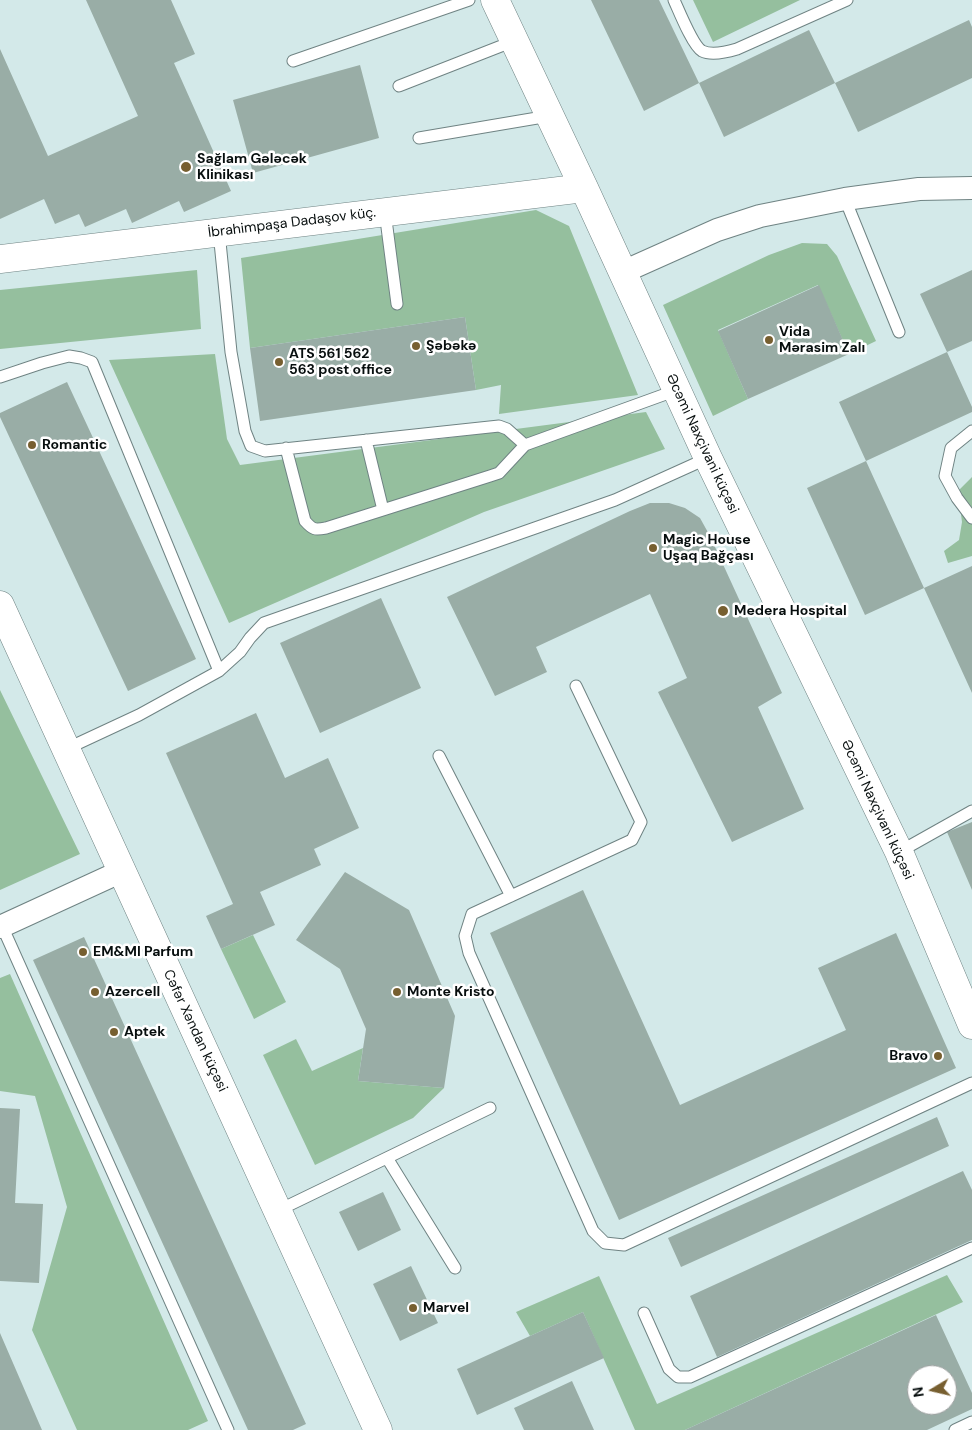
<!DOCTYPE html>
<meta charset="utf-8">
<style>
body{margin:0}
#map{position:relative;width:972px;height:1430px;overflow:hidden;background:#d3e9e9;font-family:"DM Sans",sans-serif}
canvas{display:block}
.north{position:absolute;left:907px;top:1365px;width:50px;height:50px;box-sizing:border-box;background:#fff;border:1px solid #9c9f9f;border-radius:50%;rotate:261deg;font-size:14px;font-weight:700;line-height:20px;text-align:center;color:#070e0e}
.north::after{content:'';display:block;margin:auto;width:18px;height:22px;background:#775f30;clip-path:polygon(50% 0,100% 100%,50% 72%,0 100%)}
</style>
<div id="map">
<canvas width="972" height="1430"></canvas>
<div class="north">N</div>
</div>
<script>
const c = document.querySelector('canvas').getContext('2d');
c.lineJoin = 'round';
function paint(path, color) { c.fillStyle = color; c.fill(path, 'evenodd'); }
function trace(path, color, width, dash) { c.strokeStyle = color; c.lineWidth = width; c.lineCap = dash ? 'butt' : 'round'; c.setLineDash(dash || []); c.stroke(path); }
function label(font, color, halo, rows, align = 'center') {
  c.font = font + ' "DM Sans",sans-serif'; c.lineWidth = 5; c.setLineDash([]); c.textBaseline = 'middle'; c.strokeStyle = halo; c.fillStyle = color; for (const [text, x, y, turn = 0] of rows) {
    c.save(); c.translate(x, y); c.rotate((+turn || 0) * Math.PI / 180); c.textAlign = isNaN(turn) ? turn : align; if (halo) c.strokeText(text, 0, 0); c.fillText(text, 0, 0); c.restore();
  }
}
const green = new Path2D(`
 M693 0H800L713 42Z
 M536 210 569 226 638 395 499 414 501 385 476 390 465 317 250 348 241 258Z
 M802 243 827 244 837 256 876 341 849 354 818 285 718 330 748 399 713 416 663 305 769 255Z
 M197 270 201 329 0 349V290Z
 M215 354 227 439 240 465 646 412 665 449 484 512 229 623 109 360Z
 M972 477V556L948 563 944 551 959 540 962 522 958 491Z
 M0 690 80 854 0 890Z
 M253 935 286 1002 254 1019 221 949Z
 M10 974 208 1421 188 1430H77L32 1330 67 1207 35 1096 0 1091V978Z
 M296 1039 312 1071 363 1048 358 1081 444 1088 413 1118 315 1165 263 1055Z
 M947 1275 963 1302 685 1430H635L583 1312 530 1336 516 1312 599 1276 657 1404Z`);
const building = new Path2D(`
 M86 0H171L195 54 174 63 231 191 184 212 179 201 132 223 126 209 85 227 79 214 55 224 44 199 0 219V49L48 156 138 116Z
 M591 0H659L699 83 644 111Z
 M969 20 972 27V78L858 132 835 83Z
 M809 30 835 83 724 137 699 83Z
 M360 65 379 138 253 173 233 100Z
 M972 270V341L947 352 972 407V412L866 461 839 402 947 352 920 294Z
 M819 285 849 354 748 399 718 331Z
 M465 317 476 390 260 421 250 348Z
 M67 382 196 659 128 691 0 417V413Z
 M866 461 924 588 865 615 807 488Z
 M650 503H669L685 508 700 518 710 536 782 693 758 707 804 809 732 842 658 692 687 678 650 594 536 647 547 672 495 696 447 597 630 511Z
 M972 566V693L924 588Z
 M381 598 421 688 320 733 280 643Z
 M256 713 285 778 328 758 359 828 314 849 321 865 260 892 275 925 221 949 206 916 233 904 166 753Z
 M972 822V890L947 832Z
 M345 872 409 910 455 1016 444 1088 358 1081 366 1029 340 969 296 940Z
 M583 890 680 1105 846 1030 818 968 896 933 956 1068 619 1220 490 933Z
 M84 937 306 1424 293 1430H248L33 960Z
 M0 1108 20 1109 15 1203 43 1204 39 1283 0 1281Z
 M937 1117 949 1146 681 1267 668 1238Z
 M963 1171 972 1190V1240L717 1357 690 1296Z
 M383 1192 401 1230 358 1251 339 1212Z
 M411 1266 438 1323 400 1341 373 1284Z
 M583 1312 604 1358 477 1415 457 1369Z
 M936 1315 972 1393V1409L927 1430H685ZM917 1375H947V1405H917Z
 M0 1333 42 1430H0Z
 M572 1381 594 1430H524L514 1408Z`);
const service = new Path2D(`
 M674 0C679 11 693 46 702 51 712 56 727 52 737 49L847 0
 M293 61 469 0
 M399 86 514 41
 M419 138 549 116
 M845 199 899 332
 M385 212 397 304
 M219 232 231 352 245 431 251 446 265 451 499 426 507 429 525 445
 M0 377 42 363 69 356 81 358 92 362 219 671
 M972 431 951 448 945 476 957 498 972 518
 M366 440 383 510
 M286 448 305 521C313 530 315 530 326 528L490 476 499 473 525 445 677 390
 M576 686 641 822 632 840 472 914 465 936 469 953 593 1231 605 1243 624 1245 972 1083
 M66 749 139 715 219 671 240 652 250 638 264 623 615 500 708 458
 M439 756 511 896
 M899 852 972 811
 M2 926 228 1430
 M387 1158 455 1268
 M277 1211 490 1108
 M644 1313 669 1369 678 1377H690L972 1248
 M955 1430 972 1422`);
const minor = new Path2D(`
 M623 272 717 230 760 216 845 199 919 189 972 188
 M0 927 122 871`);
const tertiary = new Path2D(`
 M495 0 584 188 708 458 899 852 972 1025
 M0 259 584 188`);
const secondary = new Path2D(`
 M0 605 378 1430`);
const markers = [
 [186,167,6,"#775f30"],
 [769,340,5,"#775f30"],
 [416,346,5,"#775f30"],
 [279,362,5,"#775f30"],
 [32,445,5,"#775f30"],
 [653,548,5,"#775f30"],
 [723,611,6,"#775f30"],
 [83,952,5,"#775f30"],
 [95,992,5,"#775f30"],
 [397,992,5,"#775f30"],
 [114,1032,5,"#775f30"],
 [938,1056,5,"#775f30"],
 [413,1308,5,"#775f30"]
];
const poiNames = [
 ["Sağlam Gələcək",197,159],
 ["Klinikası",197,175],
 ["Vida",779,332],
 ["Mərasim Zalı",779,348],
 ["Şəbəkə",426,346],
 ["ATS 561 562",289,354],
 ["563 post office",289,370],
 ["Romantic",42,445],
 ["Magic House",663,540],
 ["Uşaq Bağçası",663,556],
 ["Medera Hospital",734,611],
 ["EM&MI Parfum",93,952],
 ["Azercell",105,992],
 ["Monte Kristo",407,992],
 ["Aptek",124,1032],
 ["Bravo",928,1056,"right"],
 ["Marvel",423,1308]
];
const streetNames = [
 ["İbrahimpaşa Dadaşov küç.",292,223,-7],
 ["Əcəmi Naxçivani küçəsi",702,444,65],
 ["Əcəmi Naxçivani küçəsi",877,810,65],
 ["Cəfər Xəndan küçəsi",195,1031,65]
];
paint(green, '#95bf9e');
paint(building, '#99ada6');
trace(service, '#6f8383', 13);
trace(minor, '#6f8383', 24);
trace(tertiary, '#6f8383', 29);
trace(secondary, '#6f8383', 29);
trace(service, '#fff', 11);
trace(minor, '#fff', 22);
trace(tertiary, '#fff', 28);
trace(secondary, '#fff', 28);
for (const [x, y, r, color] of markers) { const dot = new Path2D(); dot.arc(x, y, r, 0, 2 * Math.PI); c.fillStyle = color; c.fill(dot); trace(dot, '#fff', 2); }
label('bold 14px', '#070e0e', '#fff', poiNames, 'left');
label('14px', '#070e0e', '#fff', streetNames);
</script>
